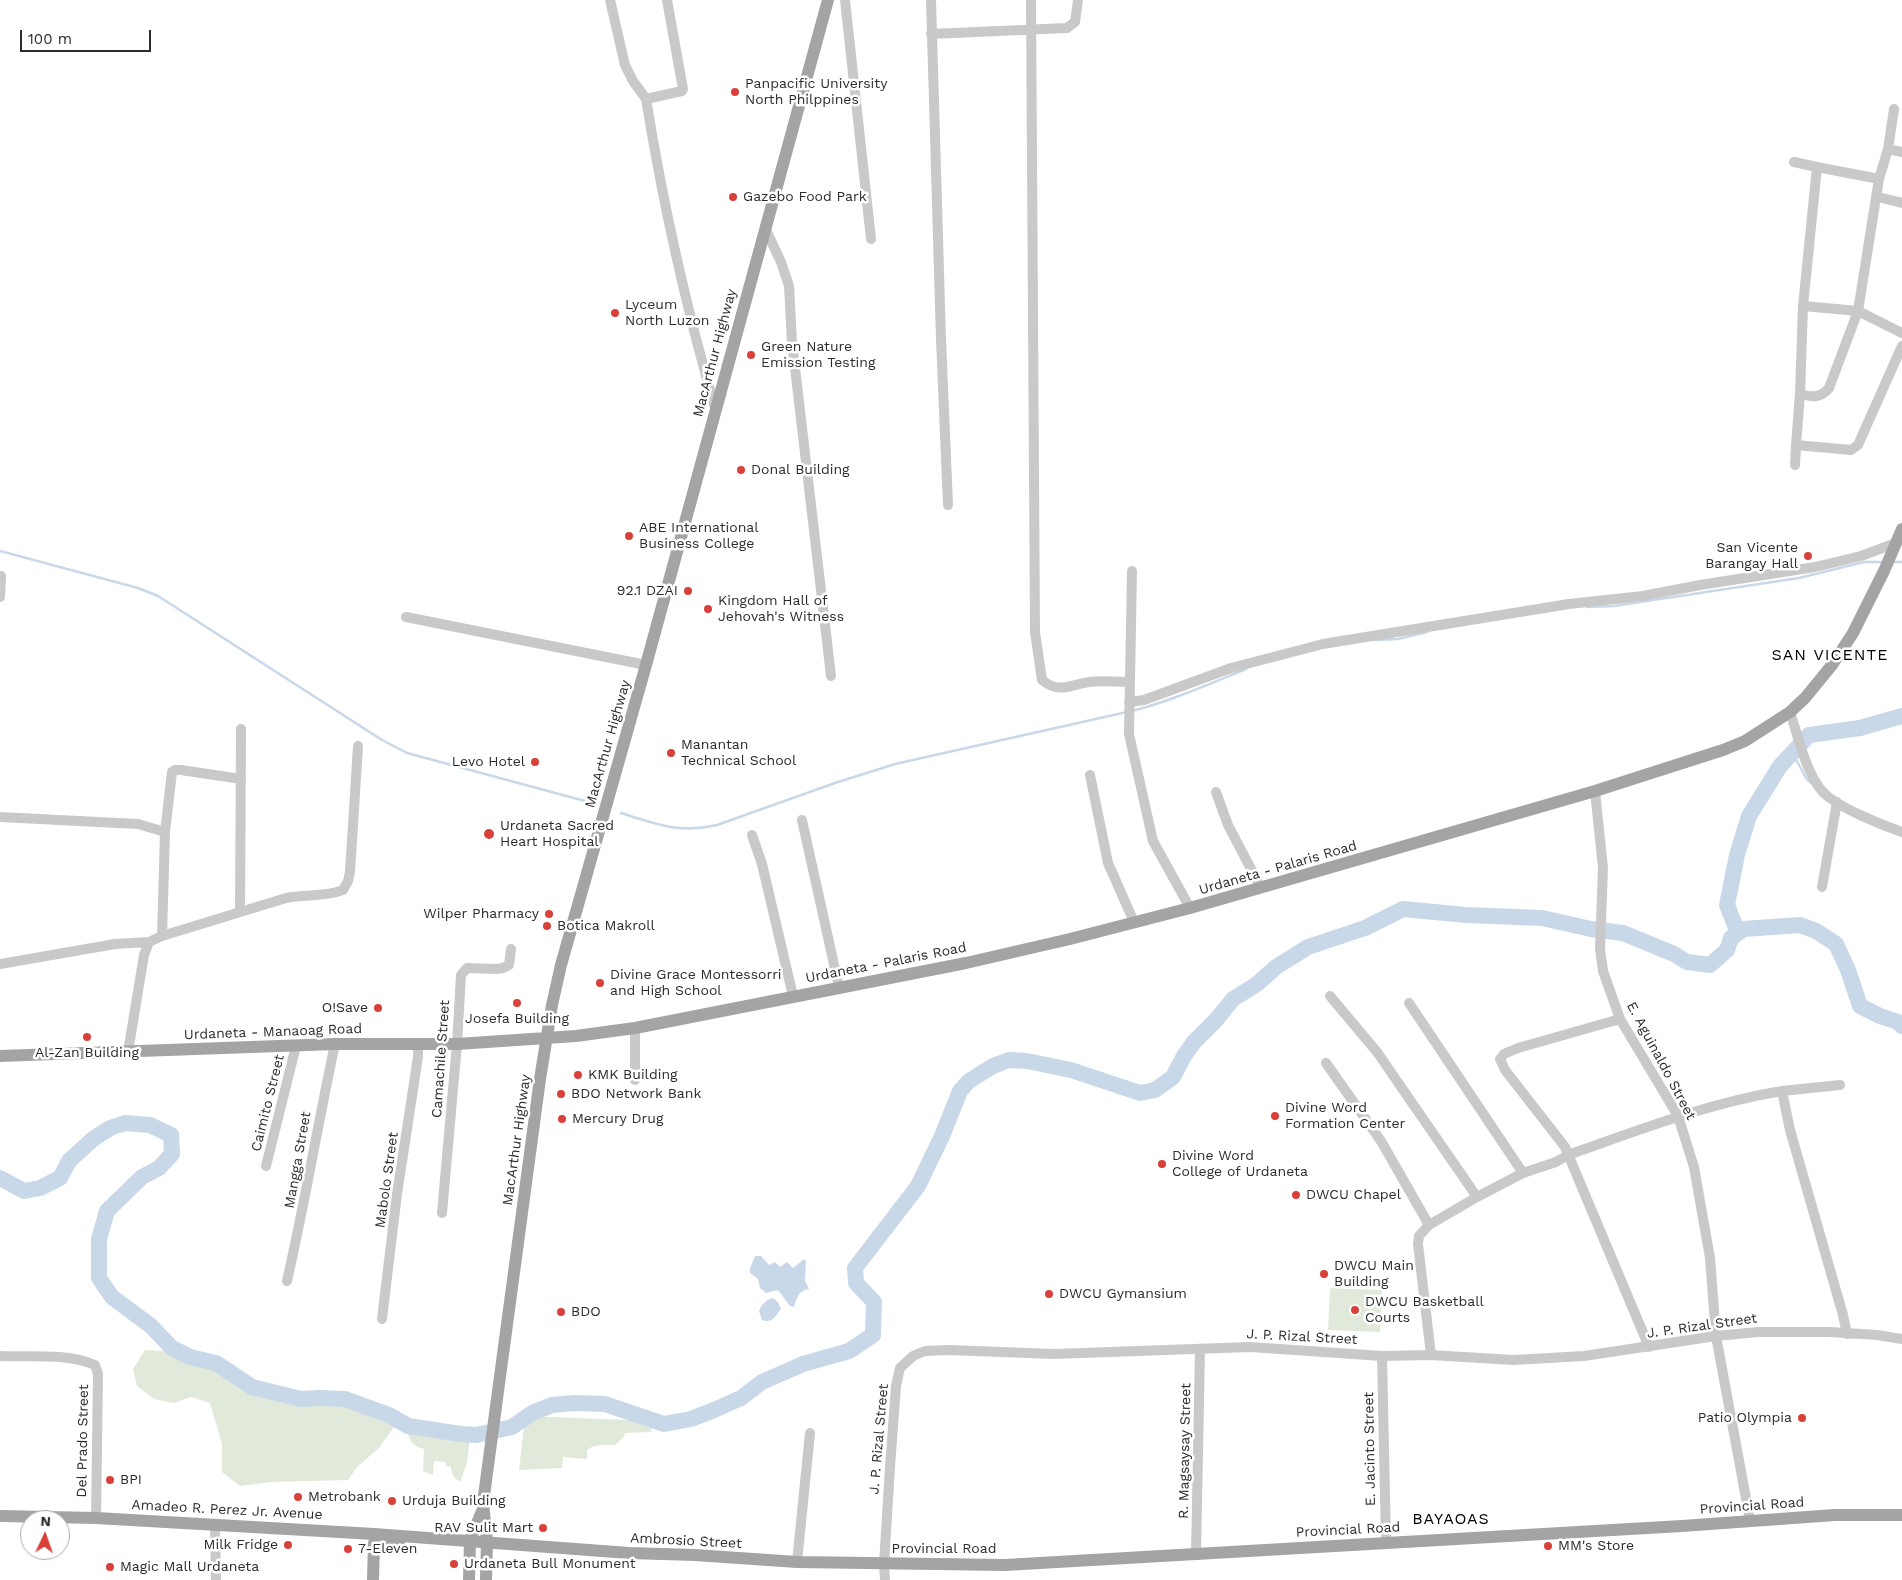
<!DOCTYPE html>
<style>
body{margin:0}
#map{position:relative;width:1902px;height:1580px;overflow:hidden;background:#fff;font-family:"Work Sans",sans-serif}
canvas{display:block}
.north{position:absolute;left:20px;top:1510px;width:50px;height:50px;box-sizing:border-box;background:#fff;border:1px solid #ababab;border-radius:50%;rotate:3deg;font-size:14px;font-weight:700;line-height:20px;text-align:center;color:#2c2c2c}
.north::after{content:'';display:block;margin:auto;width:18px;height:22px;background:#d84039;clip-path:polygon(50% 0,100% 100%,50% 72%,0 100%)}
.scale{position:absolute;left:20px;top:30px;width:131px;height:22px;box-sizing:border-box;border:2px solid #2c2c2c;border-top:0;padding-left:6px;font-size:15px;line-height:18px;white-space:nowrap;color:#2c2c2c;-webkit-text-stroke:4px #fff;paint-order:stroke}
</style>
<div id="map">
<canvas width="1902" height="1580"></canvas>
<div class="north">N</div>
<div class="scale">100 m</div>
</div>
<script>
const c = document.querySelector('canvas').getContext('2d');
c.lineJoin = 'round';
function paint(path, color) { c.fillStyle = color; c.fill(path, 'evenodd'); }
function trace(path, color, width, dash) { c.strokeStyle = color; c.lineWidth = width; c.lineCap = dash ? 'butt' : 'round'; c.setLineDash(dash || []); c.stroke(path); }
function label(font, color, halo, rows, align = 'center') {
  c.font = font + ' "Work Sans",sans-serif'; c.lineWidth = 5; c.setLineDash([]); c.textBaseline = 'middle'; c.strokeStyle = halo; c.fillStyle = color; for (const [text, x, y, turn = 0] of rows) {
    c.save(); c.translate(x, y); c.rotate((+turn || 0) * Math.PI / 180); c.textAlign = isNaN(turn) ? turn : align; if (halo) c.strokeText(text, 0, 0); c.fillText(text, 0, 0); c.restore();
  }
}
const green = new Path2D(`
 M1330 1288 1382 1290 1380 1332 1328 1330Z
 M145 1350 163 1351 221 1370 244 1386 283 1397 308 1402 317 1399 337 1401 355 1405 396 1424 379 1448 357 1467 348 1480 271 1482 240 1486 222 1472V1444L210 1403 191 1397 174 1403 154 1399 137 1386 133 1369Z
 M525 1416 653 1421 651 1432 625 1433 624 1437 615 1445C606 1445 594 1444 587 1450V1459L563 1457 562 1468 519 1470Z
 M407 1430 470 1437 467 1463 460 1482C454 1478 451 1474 451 1467L446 1466V1462L434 1461 433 1475 423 1471 424 1449C412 1446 410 1441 407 1430Z`);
const water = new Path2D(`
 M755 1256H761L769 1265 775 1262 780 1267 787 1262 793 1268 804 1259 806 1261 805 1281 809 1289C798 1291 797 1297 794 1307L790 1306 778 1290 766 1293 760 1288 758 1279 750 1273V1268Z
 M773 1298 778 1302 781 1309C775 1316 773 1324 762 1320L759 1311C761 1305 767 1299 773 1298Z`);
const stream = new Path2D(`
 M0 551 138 588 158 596 382 740 407 753 596 804
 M1894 562H1902
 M1587 607 1614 606 1693 594 1799 578 1864 562H1883
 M1376 640 1398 639 1427 632
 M1132 711C1171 701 1209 684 1246 669
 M1792 752 1806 778 1811 783
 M621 813C656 824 680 834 717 825L835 783 895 764 1127 712`);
const river = new Path2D(`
 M1738 933 1727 905 1737 855 1749 816 1780 766 1809 735 1860 728 1902 716
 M0 1178 24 1191 40 1188 60 1178 69 1161 93 1139 110 1128 125 1123 150 1125 171 1135 172 1154 159 1168 142 1177 107 1211 99 1239V1278L112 1297 151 1326 172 1348 190 1357 216 1363 252 1387 301 1399 320 1398 345 1399 389 1415 408 1426 461 1434 476 1435 512 1427 532 1413 552 1405 574 1403 605 1404 664 1424 691 1419 714 1410 741 1398 762 1382 803 1364 849 1351 873 1335 874 1302 856 1283 855 1268 918 1186 942 1136 960 1091 969 1081 993 1066 1009 1060 1027 1061 1071 1070 1140 1093 1155 1090 1173 1077 1184 1056 1194 1042 1216 1020 1233 999 1257 984 1276 967 1308 947 1365 928 1403 909 1466 915 1542 918 1591 929 1623 933 1674 954 1687 962 1710 965 1727 950 1731 938 1744 929 1800 925 1816 931 1836 944 1848 970 1860 1006 1880 1016 1898 1022 1902 1026`);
const minor = new Path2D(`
 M610 0 625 65 633 81 646 99
 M667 0 683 89 682 91 646 99C663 204 686 307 715 408
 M845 0 871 239
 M931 0 941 339 948 505
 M1031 0 1035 632 1042 680C1059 694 1070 685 1089 682 1102 680 1116 682 1129 682
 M931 34 1067 28 1075 22 1078 0
 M1888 149 1894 109
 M1902 152 1888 149 1879 179 1858 311 1829 388C1820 399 1812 397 1800 394L1796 445 1851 450 1858 445 1902 346
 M1794 162 1817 167
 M1879 179 1817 167 1803 306 1858 311 1902 333
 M1878 197 1902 203
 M765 228 781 262 789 286 792 342 831 676
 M1800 394 1803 306
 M1795 465 1796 445
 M1132 571 1129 734 1153 841 1190 908
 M0 597 1 576
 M406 617 646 665
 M1129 702 1144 700 1231 668 1323 644 1569 604 1643 596 1700 585 1815 567 1861 556 1896 543
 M1790 712C1798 736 1806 773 1822 791 1836 807 1882 825 1902 832
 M1090 775 1108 863 1134 922
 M1595 791 1603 868 1600 949 1603 971 1620 1019 1678 1116 1694 1167 1710 1258 1716 1336 1750 1520
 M1216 792 1228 825 1261 888
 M0 817 138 824 165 832
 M802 820 839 987
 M752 835 762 864 793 996
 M1822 887 1837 802
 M240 912 241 729
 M162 936 165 832 172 772 175 770H181L241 779
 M0 964 115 944 149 942 162 936 286 898C305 894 326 897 343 890L348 881 350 872 358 746
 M1330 996 1377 1052 1477 1197
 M1409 1003 1523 1173
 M1620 1019 1518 1048 1504 1054 1500 1059 1505 1070 1565 1147 1649 1347
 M635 1028V1080
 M128 1052 144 955 149 942
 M1326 1063 1381 1141 1429 1225
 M1782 1091 1840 1085
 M266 1166 296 1046
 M442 1213 457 1044 461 975 467 968 497 969 503 968 509 965 511 949
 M287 1281C305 1202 318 1123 335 1044
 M382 1319 397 1194 418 1057V1044
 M1431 1355 1418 1244 1419 1236 1429 1225 1477 1197 1523 1173 1556 1162 1568 1155C1639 1130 1708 1103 1782 1091L1790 1130 1843 1315 1847 1334
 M0 1356C30 1357 67 1353 95 1365L98 1374 96 1518
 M1382 1356 1386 1542
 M215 1525 216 1580
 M1196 1555 1200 1349
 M797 1562 810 1433
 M885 1580 884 1564 890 1467 896 1386 900 1368 913 1356 925 1351 949 1350 1054 1354 1250 1347 1382 1356 1431 1355 1513 1360 1584 1356 1716 1336 1758 1332H1830L1877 1335 1902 1339`);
const major = new Path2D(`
 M0 1056 335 1044H457L576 1036 635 1028 966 963 1070 939 1190 908 1595 791 1723 750 1745 741 1790 712 1805 698 1832 665 1853 633 1884 571 1902 529
 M0 1516 96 1518 374 1534 629 1553 695 1555 797 1562 1005 1565 1682 1526 1835 1515H1902
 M374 1549 386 1543H399
 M373 1580 374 1543
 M469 1580 470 1540 482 1511
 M486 1580 487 1541 483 1503 540 1079 552 1005 561 965 646 665 828 0`);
const markers = [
 [735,92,5,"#d84039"],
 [733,197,5,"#d84039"],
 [615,313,5,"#d84039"],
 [751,355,5,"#d84039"],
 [741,470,5,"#d84039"],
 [629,536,5,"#d84039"],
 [1808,556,5,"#d84039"],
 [688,591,5,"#d84039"],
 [708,609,5,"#d84039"],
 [671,753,5,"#d84039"],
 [535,762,5,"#d84039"],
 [489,834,6,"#d84039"],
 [549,914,5,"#d84039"],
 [547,926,5,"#d84039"],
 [600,983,5,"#d84039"],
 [517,1003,5,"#d84039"],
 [378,1008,5,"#d84039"],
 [87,1037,5,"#d84039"],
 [578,1075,5,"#d84039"],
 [561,1094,5,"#d84039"],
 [1275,1116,5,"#d84039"],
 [562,1119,5,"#d84039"],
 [1162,1164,5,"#d84039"],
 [1296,1195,5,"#d84039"],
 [1324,1274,5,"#d84039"],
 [1049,1294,5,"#d84039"],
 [1355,1310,5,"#d84039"],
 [561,1312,5,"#d84039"],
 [1802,1418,5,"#d84039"],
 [110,1480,5,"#d84039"],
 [298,1497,5,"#d84039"],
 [392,1501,5,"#d84039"],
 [543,1528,5,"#d84039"],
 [288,1545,5,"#d84039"],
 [1548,1546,5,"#d84039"],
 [348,1549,5,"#d84039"],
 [454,1564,5,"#d84039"],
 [110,1567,5,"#d84039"]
];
const poiNames = [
 ["Panpacific University",745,84],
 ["North Philppines",745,100],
 ["Gazebo Food Park",743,197],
 ["Lyceum",625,305],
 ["North Luzon",625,321],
 ["Green Nature",761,347],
 ["Emission Testing",761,363],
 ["Donal Building",751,470],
 ["ABE International",639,528],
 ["Business College",639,544],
 ["San Vicente",1798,548,"right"],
 ["Barangay Hall",1798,564,"right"],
 ["92.1 DZAI",678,591,"right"],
 ["Kingdom Hall of",718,601],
 ["Jehovah's Witness",718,617],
 ["Manantan",681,745],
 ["Technical School",681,761],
 ["Levo Hotel",525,762,"right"],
 ["Urdaneta Sacred",500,826],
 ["Heart Hospital",500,842],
 ["Wilper Pharmacy",539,914,"right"],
 ["Botica Makroll",557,926],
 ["Divine Grace Montessorri",610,975],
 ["and High School",610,991],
 ["O!Save",368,1008,"right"],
 ["Josefa Building",517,1019,"center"],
 ["Al-Zan Building",87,1053,"center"],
 ["KMK Building",588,1075],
 ["BDO Network Bank",571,1094],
 ["Divine Word",1285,1108],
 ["Formation Center",1285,1124],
 ["Mercury Drug",572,1119],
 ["Divine Word",1172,1156],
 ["College of Urdaneta",1172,1172],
 ["DWCU Chapel",1306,1195],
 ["DWCU Main",1334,1266],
 ["Building",1334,1282],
 ["DWCU Gymansium",1059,1294],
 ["DWCU Basketball",1365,1302],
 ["Courts",1365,1318],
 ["BDO",571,1312],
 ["Patio Olympia",1792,1418,"right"],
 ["BPI",120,1480],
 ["Metrobank",308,1497],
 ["Urduja Building",402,1501],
 ["RAV Sulit Mart",533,1528,"right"],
 ["Milk Fridge",278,1545,"right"],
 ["MM's Store",1558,1546],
 ["7-Eleven",358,1549],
 ["Urdaneta Bull Monument",464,1564],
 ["Magic Mall Urdaneta",120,1567]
];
const streetNames = [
 ["MacArthur Highway",715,353,-75],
 ["MacArthur Highway",608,744,-74],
 ["Urdaneta - Palaris Road",1278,868,-16],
 ["Urdaneta - Palaris Road",886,963,-11],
 ["Urdaneta - Manaoag Road",273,1032,-2],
 ["Camachile Street",441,1059,-86],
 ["E. Aguinaldo Street",1661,1061,62],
 ["Caimito Street",268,1103,-76],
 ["MacArthur Highway",517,1140,-82],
 ["Mangga Street",298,1160,-80],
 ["Mabolo Street",387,1180,-82],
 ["J. P. Rizal Street",1702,1326,-8],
 ["J. P. Rizal Street",1302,1337,3],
 ["J. P. Rizal Street",879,1439,-85],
 ["Del Prado Street",83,1441,-89],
 ["E. Jacinto Street",1370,1449,-91],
 ["R. Magsaysay Street",1185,1451,-89],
 ["Provincial Road",1752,1506,-4],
 ["Amadeo R. Perez Jr. Avenue",227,1510,3],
 ["Provincial Road",1348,1530,-3],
 ["Ambrosio Street",686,1541,3],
 ["Provincial Road",944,1549]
];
const quarterNames = [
 ["SAN VICENTE",1830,655],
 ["BAYAOAS",1451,1519]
];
paint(green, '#e1e9da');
paint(water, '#c8d8e8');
trace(stream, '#c8d8e8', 2.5);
trace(river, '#c8d8e8', 16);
trace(minor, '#c9c9c9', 10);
trace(major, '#a4a4a4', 12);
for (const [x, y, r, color] of markers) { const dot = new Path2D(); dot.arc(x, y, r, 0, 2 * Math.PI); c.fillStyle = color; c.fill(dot); trace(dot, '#fff', 2); }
label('14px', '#2c2c2c', '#fff', poiNames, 'left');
label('14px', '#2c2c2c', '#fff', streetNames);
c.letterSpacing = '1px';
label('16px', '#000', '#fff', quarterNames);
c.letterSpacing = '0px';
</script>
